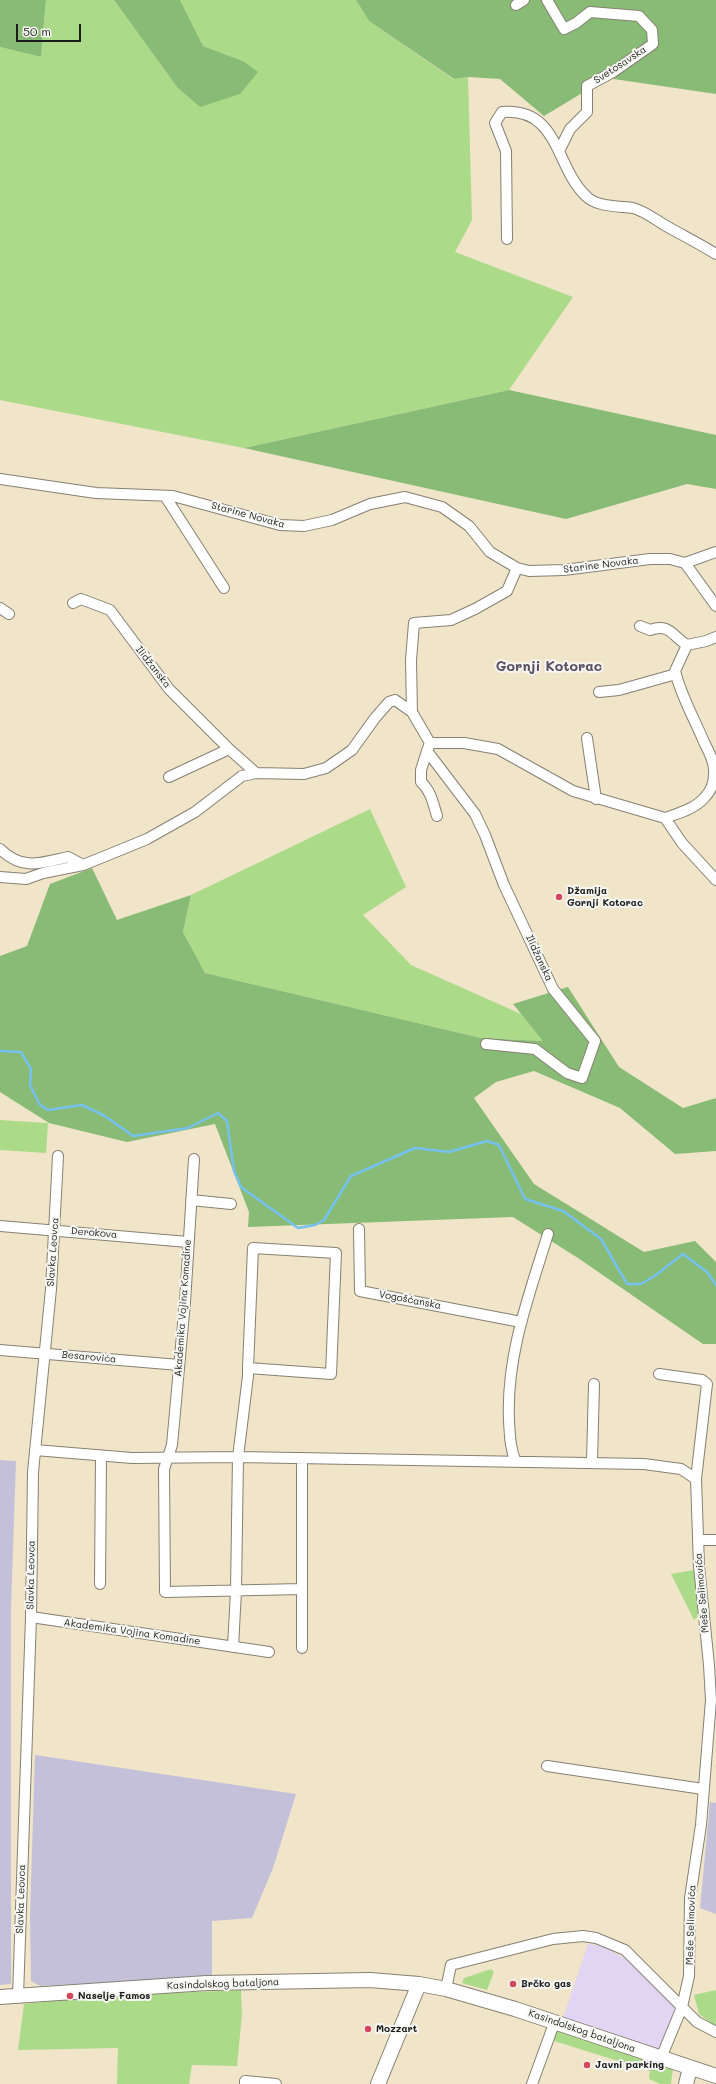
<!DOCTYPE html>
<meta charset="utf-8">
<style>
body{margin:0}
#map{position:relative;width:716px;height:2084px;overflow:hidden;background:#f0e4c9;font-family:Mali,sans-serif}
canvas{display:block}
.scale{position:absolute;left:16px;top:24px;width:65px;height:18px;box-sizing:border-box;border:2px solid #1c1c1c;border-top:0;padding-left:5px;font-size:12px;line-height:14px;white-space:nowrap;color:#1c1c1c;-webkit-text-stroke:3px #f6f6f2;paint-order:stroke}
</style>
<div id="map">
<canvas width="716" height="2084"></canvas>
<div class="scale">50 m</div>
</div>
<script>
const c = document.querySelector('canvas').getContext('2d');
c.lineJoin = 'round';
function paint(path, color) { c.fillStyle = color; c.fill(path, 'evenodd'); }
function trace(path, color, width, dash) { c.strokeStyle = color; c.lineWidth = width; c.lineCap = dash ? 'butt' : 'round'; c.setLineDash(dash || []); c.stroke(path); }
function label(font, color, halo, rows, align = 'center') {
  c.font = font + ' Mali,sans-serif'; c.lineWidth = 4; c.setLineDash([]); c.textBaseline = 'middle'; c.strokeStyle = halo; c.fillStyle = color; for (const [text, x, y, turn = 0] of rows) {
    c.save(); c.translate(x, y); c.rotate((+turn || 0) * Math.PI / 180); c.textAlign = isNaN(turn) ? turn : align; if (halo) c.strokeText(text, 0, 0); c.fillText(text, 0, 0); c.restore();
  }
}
const built = new Path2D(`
 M588 1944 603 1946 624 1958 678 2007 658 2049 653 2050 563 2018Z`);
const industrial = new Path2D(`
 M0 1460 16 1461 11 1607V1984L0 1985Z
 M35 1755 296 1794 273 1868 252 1918 212 1921V1977L40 1986 31 1981 30 1915Z
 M710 1802 716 1803V1914L700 1908Z`);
const green = new Path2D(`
 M46 0H114L177 87 243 61 203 46 180 0H356L369 21 453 79 468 77 472 220 455 252 573 297 509 390 244 448 0 400V47L41 57Z
 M370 809 406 887 363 915 411 965 521 1014 544 1041 481 1038 205 973 183 932 191 895Z
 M0 1120 48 1123 46 1153 0 1150Z
 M694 1570 699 1616 694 1620 671 1574Z
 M491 1969 494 1972 487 1990 462 1983 464 1978Z
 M241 1990 242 2014 237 2066 192 2065 189 2084H117L118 2048 18 2050 24 2004 100 1996Z
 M716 1990V2027L699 2014 694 1995Z
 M557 2031H568L673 2068 671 2084H660L649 2079 650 2071 551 2040Z`);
const forest = new Path2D(`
 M0 0H46L41 57 0 47Z
 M114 0H180L203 46 243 61 258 72 240 94 200 107 177 87Z
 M356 0H716V94L607 78 544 116 500 79 468 77 454 79 369 21Z
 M509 390 716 435V489L687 484 566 519 244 448Z
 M92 868 117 920 191 895 183 932 205 973 481 1038 543 1041 513 1004 568 987 619 1067 683 1108 716 1098V1151L675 1154 620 1108 534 1071 496 1082 474 1098 534 1184 644 1252 695 1241 716 1262V1344H703L578 1258 513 1217 248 1227 249 1212 215 1124 127 1142 49 1123 0 1092V956L27 946 50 884Z`);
const stream = new Path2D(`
 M0 1051 21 1052 31 1069 30 1085 40 1105 48 1110 82 1105 105 1116 133 1136 188 1128 218 1113 227 1121 234 1171 241 1187 298 1228 315 1225 324 1220 351 1176 415 1148 449 1152 487 1141 499 1145 525 1199 563 1211 601 1239 627 1284H641L656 1275 683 1254 707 1272 716 1285`);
const street = new Path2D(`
 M547 0 564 29 576 23 590 12 639 16 652 30 653 44 613 72 587 86V112L570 129 559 151
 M516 5 524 0
 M507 239 506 151 495 123 502 112C559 107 555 167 586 196 596 207 619 206 633 208 645 211 657 221 668 227 684 236 700 244 716 254
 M0 479 96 493 173 496 280 525 304 526 332 520 370 504 405 497 442 507 469 526 490 552 517 568 529 571 564 570 650 559H670L685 563 716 552
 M165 496 224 588
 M685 563 716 606
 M73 603 81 599 110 610 169 689 229 749 256 773
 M0 608 9 614
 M640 626 650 630C670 623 672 636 687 645
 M599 692 619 690 676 674
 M412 712 411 660 414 623 451 620 475 609 507 591 517 568
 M587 738 596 799
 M430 743 427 751 475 814 485 835 504 885 553 989 595 1041 582 1078 567 1073 535 1049 486 1044
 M427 751 421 770V782C431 791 433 803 437 816
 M169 777 229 749
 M665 818C679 813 695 809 705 797 711 791 714 782 714 774 715 763 709 752 704 742 694 718 681 696 675 671L687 645 706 641 716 637
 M0 849C23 871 41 863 68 857L83 865
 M0 877 26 879 43 873 83 865 108 855 147 839 195 812 242 776 256 773 304 774 326 768 352 750 375 718 389 702 395 700 412 712 430 743H464L498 749 573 791 665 818 682 843 716 880
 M194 1159 185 1302 172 1445 164 1469 165 1592 302 1589
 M191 1200 231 1204
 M0 1226 188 1242
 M359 1229 360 1291 521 1322
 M0 1350 179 1365
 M659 1374 702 1380 707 1384 696 1479
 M35 1450 132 1458 238 1457 644 1464 681 1469 696 1479 699 1566 709 1665 711 1700 701 1825 690 1898 689 1976 682 2007 661 2058
 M516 1462C510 1449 510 1436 509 1421 506 1356 529 1295 548 1234
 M592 1462 594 1384
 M698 1540H716
 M100 1584 101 1456
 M31 1617 269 1652
 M233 1647 236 1591 238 1457 248 1376V1368L253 1248 336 1253 331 1374 248 1368
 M302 1648V1458
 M547 1766 703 1789
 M446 1989 451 1965 553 1939 583 1936 596 1938 625 1950 697 2022 716 2032
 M18 1996 31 1617 33 1472 51 1289 58 1156
 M245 2084V2081L276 2084
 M532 2084 555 2021`);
const secondary = new Path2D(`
 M0 1997 207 1983 370 1980 419 1984 446 1989 515 2009 716 2076
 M378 2084 419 1984
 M686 2084 690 2068`);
const markers = [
 [559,897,4,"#d1495b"],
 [513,1984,4,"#d1495b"],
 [70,1996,4,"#d1495b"],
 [368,2029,4,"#d1495b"],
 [587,2065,4,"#d1495b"]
];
const streetNames = [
 ["Svetosavska",620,65,-33],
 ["Starine Novaka",248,515,15],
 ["Starine Novaka",601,565,-7],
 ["Ilidžanska",153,667,52],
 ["Ilidžanska",539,958,65],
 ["Derokova",94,1233,5],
 ["Slavka Leovca",53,1252,-86],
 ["Vogošćanska",410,1300,11],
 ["Akademika Vojina Komadine",183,1308,-86],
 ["Besarovića",89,1357,5],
 ["Slavka Leovca",31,1575,-89],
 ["Meše Selimovića",702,1593,-95],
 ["Akademika Vojina Komadine",132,1632,8],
 ["Slavka Leovca",21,1899,-88],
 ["Meše Selimovića",691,1925,-88],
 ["Kasindolskog bataljona",223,1984,-2],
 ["Kasindolskog bataljona",582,2031,19]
];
const poiNames = [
 ["Džamija",567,891],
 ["Gornji Kotorac",567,903],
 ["Brčko gas",521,1984],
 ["Naselje Famos",78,1996],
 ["Mozzart",376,2029],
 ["Javni parking",595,2065]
];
const districtNames = [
 ["Gornji Kotorac",549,667]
];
paint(built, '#e2d4f3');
paint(industrial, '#c5c0da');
paint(green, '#abdb89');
paint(forest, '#88bb75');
trace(stream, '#75c1ef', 2.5);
trace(street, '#868072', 12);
trace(secondary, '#868072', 16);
trace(street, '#fff', 10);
trace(secondary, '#fff', 14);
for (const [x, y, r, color] of markers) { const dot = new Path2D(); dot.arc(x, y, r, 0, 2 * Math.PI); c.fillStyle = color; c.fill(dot); trace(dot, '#f6f6f2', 1.5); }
label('10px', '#1c1c1c', '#f6f6f2', streetNames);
label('bold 10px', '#1c1c1c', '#f6f6f2', poiNames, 'left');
label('bold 14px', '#5b4e62', '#f6f6f2', districtNames);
</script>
